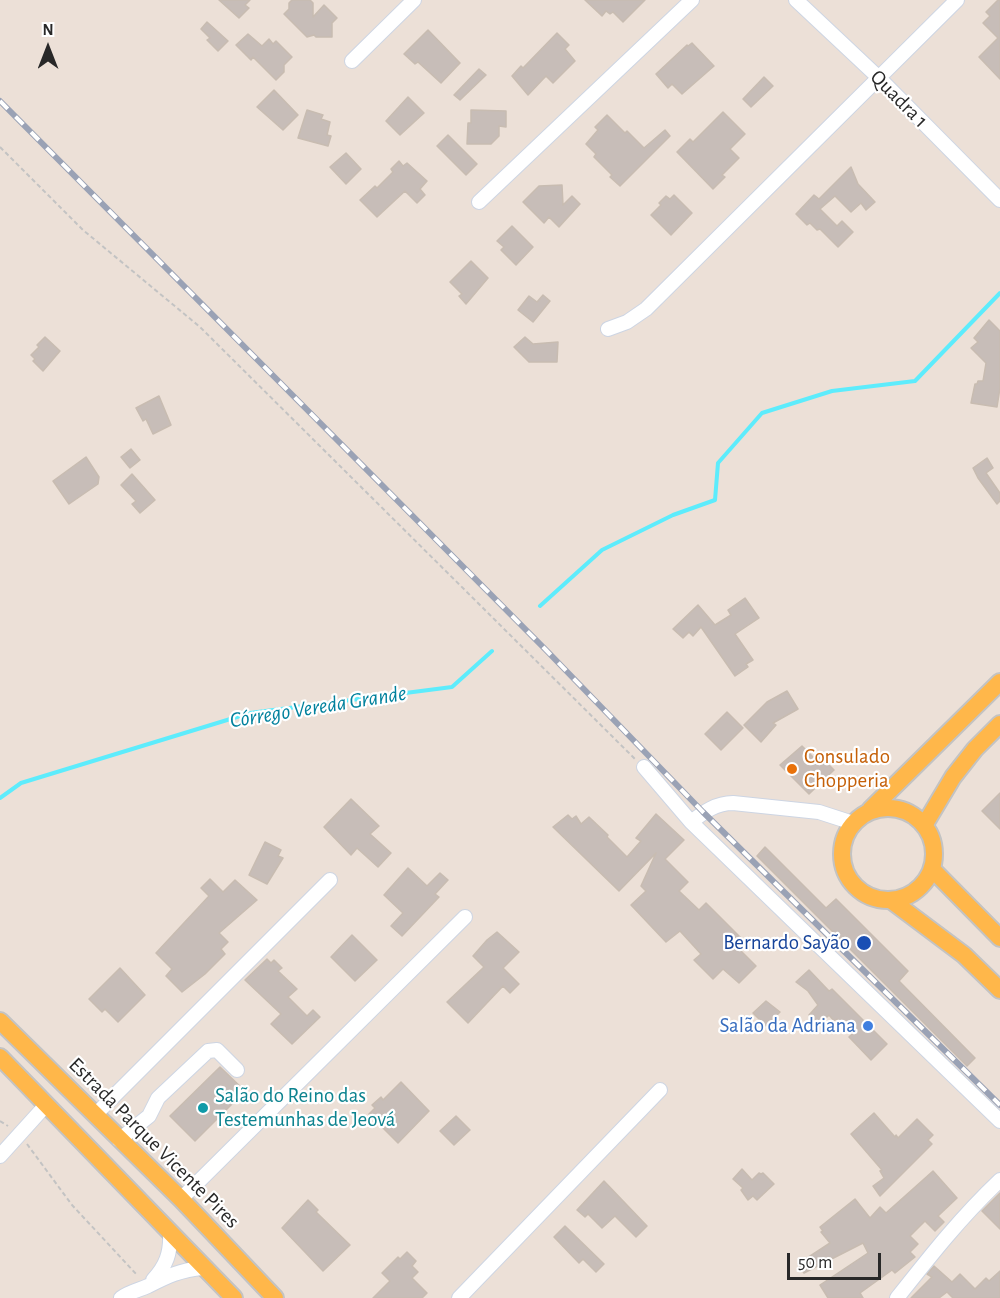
<!DOCTYPE html>
<meta charset="utf-8">
<style>
body{margin:0}
#map{position:relative;width:1000px;height:1298px;overflow:hidden;background:#ece0d7;font-family:"Alegreya Sans",sans-serif}
canvas{display:block}
.north{position:absolute;left:18px;top:18px;width:60px;height:60px;-webkit-text-stroke:4px #fff;paint-order:stroke;rotate:0deg;font-size:16px;font-weight:700;line-height:24px;text-align:center;color:#282828}
.north::after{content:'';display:block;margin:auto;width:21px;height:27px;background:#282828;clip-path:polygon(50% 0,100% 100%,50% 72%,0 100%)}
.scale{position:absolute;left:787px;top:1253px;width:94px;height:27px;box-sizing:border-box;border:3px solid #282828;border-top:0;padding-left:8px;font-size:18px;line-height:21px;white-space:nowrap;color:#282828;-webkit-text-stroke:4px #fff;paint-order:stroke}
</style>
<div id="map">
<canvas width="1000" height="1298"></canvas>
<div class="north">N</div>
<div class="scale">50 m</div>
</div>
<script>
const c = document.querySelector('canvas').getContext('2d');
c.lineJoin = 'round';
function trace(path, color, width, dash) { c.strokeStyle = color; c.lineWidth = width; c.lineCap = dash ? 'butt' : 'round'; c.setLineDash(dash || []); c.stroke(path); }
function paint(path, color) { c.fillStyle = color; c.fill(path, 'evenodd'); }
function label(font, color, halo, rows, align = 'center') {
  c.font = font + ' "Alegreya Sans",sans-serif'; c.lineWidth = 4.5; c.setLineDash([]); c.textBaseline = 'middle'; c.strokeStyle = halo; c.fillStyle = color; for (const [text, x, y, turn = 0] of rows) {
    c.save(); c.translate(x, y); c.rotate((+turn || 0) * Math.PI / 180); c.textAlign = isNaN(turn) ? turn : align; if (halo) c.strokeText(text, 0, 0); c.fillText(text, 0, 0); c.restore();
  }
}
const stream = new Path2D(`
 M540 606 602 550 673 515 715 500 718 463 762 413 832 391 915 381 1000 293
 M0 798 21 783 250 713 452 687 492 651`);
const building = new Path2D(`
 M219 0H250L245 5 249 8 239 18Z
 M292 0H310L313 3V17L324 5 337 18 332 23V37H316L314 35 307 37 284 14 289 9V3Z
 M585 0H645L623 22 613 12 610 14 606 11 602 16Z
 M998 0H1000V79L979 57 998 38 983 23 990 16 986 12Z
 M207 22 228 41 218 51 207 40 210 38 201 29Z
 M428 30 460 63 441 83 418 62 415 64 404 54Z
 M557 33 569 45 565 49 575 61 553 83 546 76 528 95 512 76 521 66 523 68Z
 M248 34 262 46 269 39 273 44 276 41 292 57 284 65V72L276 80 253 57 251 60 236 45Z
 M692 43 714 66 682 94 672 84 668 88 656 74 687 45 688 46Z
 M479 69 486 75 460 100 454 95Z
 M764 77 773 86 751 107 743 99Z
 M274 90 298 115 283 130 257 107Z
 M408 97 424 113 400 135 386 121Z
 M307 110 323 115 321 119 330 122 327 135 331 136 328 146 298 138Z
 M471 110 506 111V127L499 126V136L491 144H467L468 123H471Z
 M723 112 745 134 730 149 739 158 722 175 725 177 713 189 677 152 690 139 693 142Z
 M607 115 625 133 627 131 644 148 665 130 670 136 620 186 610 177 612 175 594 157 596 154 586 144 598 130 595 127Z
 M448 135 477 164 466 175 437 146Z
 M346 153 361 169 346 184 330 167Z
 M399 161 403 166 407 163 427 181 420 189 425 195 417 203 405 191 377 217 360 200 375 186 377 188 393 172 391 169Z
 M851 167 858 184 875 202 866 210 861 203 851 212 835 196 820 209 837 226 842 221 853 232 838 247 820 229 817 230 810 223 807 225 796 214 814 195 819 199Z
 M562 185 563 205 572 196 580 204 559 227 549 217 544 223 523 202 539 186Z
 M674 195 692 213 671 235 651 215 661 205 659 203 666 196 670 199Z
 M512 226 533 247 516 265 501 250 504 247 497 241Z
 M471 261 488 278 466 304 459 296 462 294 450 282Z
 M543 295 550 301 533 322 518 310 529 296 537 302Z
 M989 320 1000 331V388L997 407 971 403 975 384H977L978 381H983L986 363 971 348 978 342 974 338Z
 M45 337 60 351 43 371 33 361 35 359 31 355 39 347 37 345Z
 M525 337 533 344 558 342 557 362H529L514 347Z
 M159 396 171 425 153 434 146 419 143 421 136 408Z
 M131 449 140 460 130 468 121 457Z
 M86 457 99 477 98 484 69 504 53 481Z
 M987 458 993 468 986 473 1000 493V501L997 504 978 478 973 468Z
 M132 474 155 500 140 513 132 504 136 501 121 485Z
 M745 598 759 618 735 634 753 660 746 664 748 667 735 676 701 627 693 636 689 632 683 638 673 629 698 605 715 625 731 615 728 610Z
 M787 691 798 709 773 723 776 725 761 742 744 725 767 702Z
 M727 712 743 728 721 750 705 734Z
 M802 746 813 757 818 754 834 770 809 794 780 765Z
 M1000 793V829L982 811Z
 M351 799 379 826 370 834 391 853 378 867 357 848 351 855 324 827Z
 M656 814 684 840 665 859 688 882 679 891 699 910 706 903 746 943 740 950 756 966 739 983 723 969 713 979 694 960 701 954 680 931 666 942 631 905 646 891 641 886 656 853 619 891 553 827 568 815 572 819 576 816 581 824 589 817 608 835 607 837 627 857 641 841 636 838Z
 M265 842 281 850 278 856 283 858 267 884 249 875Z
 M765 847 826 908 836 899 908 971 899 981 975 1058 967 1066 757 856Z
 M408 868 427 886 440 873 448 880 435 894 439 897 402 936 391 926 403 913 384 895Z
 M210 879 223 892 235 880 257 900 219 933 228 942 221 949 225 954 205 974 182 992 166 976 172 969 156 953 209 896 201 888Z
 M497 932 519 952 503 968 519 984 510 993 503 986 468 1023 447 1002 484 967 473 956 487 940Z
 M352 935 377 960 355 981 331 957Z
 M267 959 271 963 274 960 282 968 278 971 297 989 288 997 307 1016 313 1010 320 1017 292 1044 271 1024 281 1014 245 980Z
 M120 968 145 995 118 1022 105 1009 102 1012 89 999Z
 M809 970 829 991 832 989 887 1044 871 1060 849 1037 852 1034 837 1019 835 1022 829 1015 820 1024 809 1015 818 1005 808 991 796 982Z
 M766 1001 780 1012 766 1026 753 1013Z
 M220 1067 245 1091 195 1141 170 1116Z
 M401 1082 429 1111 398 1143 369 1114 375 1108 372 1105 381 1097 383 1100Z
 M874 1113 895 1137 896 1135 898 1138 917 1119 933 1135 928 1140 932 1144 880 1196 873 1186 884 1178 880 1171 882 1170 851 1134Z
 M456 1116 470 1130 454 1145 440 1131Z
 M742 1169 752 1180 759 1173 761 1174 763 1173 774 1184 757 1200 753 1196 748 1200 741 1190 743 1188 733 1179Z
 M933 1171 957 1198 938 1216 944 1222 935 1231 925 1221 910 1236 918 1244 910 1252 915 1257 895 1273 892 1270 860 1293 863 1298H828L820 1285 868 1253 863 1243 804 1273 798 1264 830 1243 821 1232 823 1231 820 1227 855 1199 870 1218 880 1207 886 1213Z
 M604 1181 647 1226 636 1237 615 1216 602 1228 588 1214 585 1217 577 1210Z
 M1000 1193V1229L982 1211Z
 M308 1200 318 1210 316 1212 350 1245 323 1271 282 1228Z
 M565 1226 604 1264 596 1272 583 1259 579 1263 554 1237Z
 M407 1252 416 1261 412 1266 418 1272 412 1278 427 1293 422 1298H373L390 1281 382 1273 398 1257 400 1259Z
 M934 1266 952 1282 960 1274 975 1289 986 1278 989 1281 1000 1271V1298H953L947 1292 939 1298H911L932 1277 927 1274Z`);
const path = new Path2D(`
 M0 147 83 230 200 327 635 759
 M0 1121 8 1126
 M27 1144 72 1205 137 1275`);
const minor = new Path2D(`
 M796 0 878 77 1000 200
 M352 61 414 0
 M479 202 692 0
 M608 329 627 322 646 309 957 0
 M644 767 691 822 1000 1121
 M691 822C704 812 716 803 733 803L819 812 853 823
 M95 1115 330 880
 M119 1140 149 1116 158 1098 208 1051 217 1050 237 1070
 M0 1156 46 1105
 M181 1199 465 917
 M153 1280C166 1266 171 1253 170 1233
 M121 1298C129 1292 139 1290 148 1286 168 1276 180 1270 203 1268
 M459 1298 660 1090
 M897 1298C931 1255 961 1217 1000 1180`);
const major = new Path2D(`
 M842 854a46 46 0 1 1 92 0a46 46 0 1 1-92 0Z
 M870 810 1000 682
 M925 824 953 777 975 749 1000 724
 M933 870 1000 938
 M892 901 964 955 1000 990
 M0 1021 181 1199 275 1298
 M0 1057 234 1298`);
const rail = new Path2D(`
 M0 101 546 650 703 812 1000 1105`);
const markers = [
 [792,769,6,"#e8710a"],
 [864,943,8,"#1a4fb4"],
 [868,1026,6,"#3f7fe0"],
 [203,1108,6,"#0f9aa8"]
];
const streetNames = [
 ["Quadra 1",899,99,45],
 ["Estrada Parque Vicente Pires",154,1143,45]
];
const foodNames = [
 ["Consulado",804,757],
 ["Chopperia",804,781]
];
const transitNames = [
 ["Bernardo Sayão",850,943]
];
const shopNames = [
 ["Salão da Adriana",856,1026]
];
const cultureNames = [
 ["Salão do Reino das",215,1096],
 ["Testemunhas de Jeová",215,1120]
];
const waterNames = [
 ["Córrego Vereda Grande",318,707,-9]
];
trace(stream, '#5decfc', 4);
paint(building, '#c7bdb8');
trace(building, '#c8bcb1', 1.5);
trace(minor, '#cdd5e3', 16);
trace(major, '#c3c3c3', 20);
trace(path, '#c3c3c3', 2, [4.5, 3]);
trace(minor, '#fff', 14);
trace(major, '#ffb74a', 16);
trace(rail, '#9aa2b5', 6);
trace(rail, '#fff', 4, [11]);
for (const [x, y, r, color] of markers) { const dot = new Path2D(); dot.arc(x, y, r, 0, 2 * Math.PI); c.fillStyle = color; c.fill(dot); trace(dot, '#fff', 2); }
label('21px', '#282828', '#fff', streetNames);
label('21px', '#c56008', '#fff', foodNames, 'left');
label('21px', '#164399', '#fff', transitNames, 'right');
label('21px', '#366cbe', '#fff', shopNames, 'right');
label('21px', '#0d838f', '#fff', cultureNames, 'left');
label('italic 22px', '#01819d', '#fff', waterNames);
</script>
